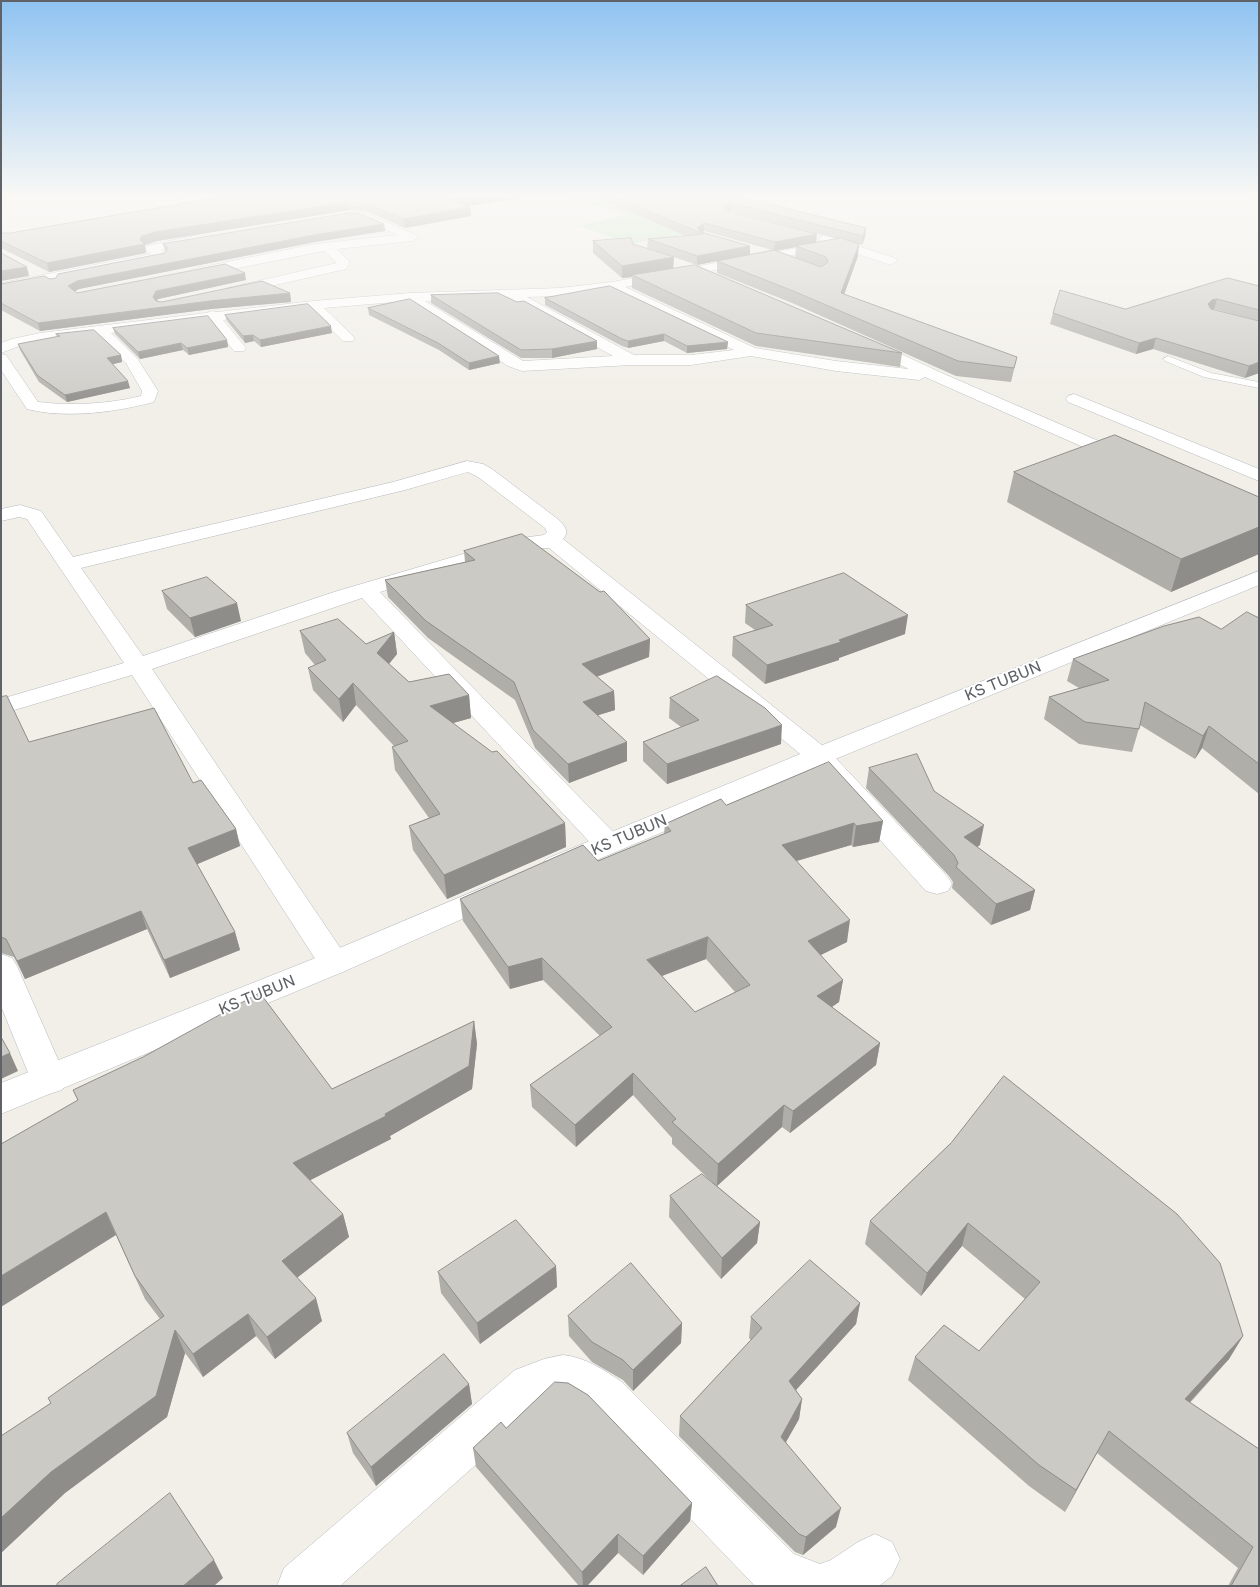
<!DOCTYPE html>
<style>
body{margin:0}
#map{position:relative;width:1260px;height:1587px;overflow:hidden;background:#f1efe8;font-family:"Golos Text",sans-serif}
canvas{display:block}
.frame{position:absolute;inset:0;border:2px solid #5f6368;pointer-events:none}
</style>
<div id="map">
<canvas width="1260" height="1587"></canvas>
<div class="frame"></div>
</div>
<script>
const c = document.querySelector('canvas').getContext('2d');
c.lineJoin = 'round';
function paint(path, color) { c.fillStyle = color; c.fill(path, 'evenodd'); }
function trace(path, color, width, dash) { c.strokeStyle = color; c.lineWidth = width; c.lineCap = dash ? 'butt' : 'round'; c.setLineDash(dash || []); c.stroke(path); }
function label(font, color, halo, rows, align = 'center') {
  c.font = font + ' "Golos Text",sans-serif'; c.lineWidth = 4; c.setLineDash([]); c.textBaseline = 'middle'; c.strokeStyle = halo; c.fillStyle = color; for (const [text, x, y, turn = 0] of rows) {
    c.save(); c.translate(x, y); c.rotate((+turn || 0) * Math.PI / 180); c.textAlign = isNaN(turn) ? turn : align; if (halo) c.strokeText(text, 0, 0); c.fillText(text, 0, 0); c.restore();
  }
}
const green = new Path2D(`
 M556 195H728L700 215 737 225 630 244 580 226 626 214Z`);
const service = new Path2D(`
 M169 195H178L199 205 194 206Z
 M1168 356 1211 373 1259 382V388L1204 377 1165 361 1163 359Z`);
const minor = new Path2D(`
 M349 212 368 214 416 235 418 237 412 241 337 249 350 262 346 269 232 295 225 291 227 288 337 263 324 251 193 277 187 273 193 269 315 244 398 235 362 219 345 217 343 215Z
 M200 235 204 237 206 239 204 241 161 250 168 256 166 259 1 291V283L151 254 144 249 146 246Z
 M824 235 895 258 897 261 891 265 836 247 625 287 755 348 836 361 909 369 863 347 861 344 863 341H873L944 374 1131 455 1134 459 1131 463 1125 464 1119 463 925 377 919 380 836 371 751 356 691 365H631L522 371 508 366 407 301 324 308 355 338 353 341H343L310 309 223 320 246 348 244 351H234L210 321 111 333 137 358 158 391 154 402C115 412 67 419 27 409L1 370V354L6 355 38 402C71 406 109 404 141 396L142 391 126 363 96 335 40 341 22 345 1 353V343L12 339 40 333 206 313 212 311 217 312 313 301 410 293 560 288 612 282 824 243 818 239ZM610 290 734 350 691 355H634L527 297 560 296ZM509 298 613 356 523 361 425 301Z
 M1074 394 1259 469V481L1068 402 1066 399 1068 396Z
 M467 461 483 464 492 469 559 520C565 527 570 531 563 539L828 750 948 877 952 884 948 891 937 894 926 891 810 762 549 548H525L380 592 617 836 621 843 617 850 607 852 597 850 362 598 152 669 345 955 350 963 345 971 334 975 323 971 132 675 1 714V699L124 663 27 519 19 517 1 521V509L20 505 41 511 73 557 393 482ZM468 472 478 477 545 528 547 532 544 535 514 539 334 592 143 656 81 568 405 490Z
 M1 954 12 958 17 966 67 1080 62 1090 49 1094 36 1090 31 1080 1 1006Z
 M563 1355C585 1357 604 1370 622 1382L794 1554 820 1564 831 1560 858 1542 875 1534 892 1542 900 1559 892 1576 879 1586H755L590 1414C572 1402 568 1396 546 1402L340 1586H277L284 1568 515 1370 544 1359Z`);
const secondary = new Path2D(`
 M1259 571V585L828 762 566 873 556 876 546 873 541 866 546 859 810 750Z
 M496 882 507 885 511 892 507 899 345 971 1 1114V1083L323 955Z`);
const wall = new Path2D(`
 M233 195H538L467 206 470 207 471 216 405 228 369 212 350 210 157 241 145 245 146 253 49 272 1 248V233H10Z
 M591 195H734L865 237 862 245 857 243 858 256 844 294 1017 357 1011 382 956 376 792 303 717 273V261L697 265 647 248 648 239 686 236ZM730 211 838 239 816 242 728 212ZM704 231 772 250 750 254V246L703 232ZM796 247 795 258 776 251Z
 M1223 195H1259V199Z
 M384 224 385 231 315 242 79 289 75 291 77 293 246 280 158 299 157 301 162 302 290 293 291 302 211 309 40 331 1 310V284L56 278 165 253 166 252 165 251 163 244Z
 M593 241 633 244 674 257 673 268 902 353 900 367 756 346 632 288V277L622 278 593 253Z
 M1259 286V321L1214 309 1212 310 1259 373 1245 378 1153 349 1136 354 1050 324 1053 313 1125 309Z
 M431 295 517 302 597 349 552 358H521L431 303Z
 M545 298 728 342 727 349 687 353 664 341 628 348 622 346 545 305Z
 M368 308 500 363 469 370 439 350 369 315Z
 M225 315 332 333 261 347 254 341 245 343 227 321Z
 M113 328 227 340 228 347 189 355 183 350 140 359 115 334Z
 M56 334 121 355 122 362 113 364 130 388 67 402 39 382 20 350 18 344 57 337Z
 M1014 472 1259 497V554L1171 592 1007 502Z
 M464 551 650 639 649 657 597 677 614 691 615 710 598 715 627 761 569 783 535 748 515 700 428 638 388 597 385 580 465 562Z
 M162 591 241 621 195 637 167 609Z
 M746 605 905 634 839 658V660L765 684 732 656 733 637 755 630 745 623Z
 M1259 618V794L1202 748 1195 759 1140 725 1132 752 1079 744 1044 719 1049 697 1079 688 1067 681 1073 659 1221 629Z
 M300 631 366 644 394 632 397 654 389 664 409 682 469 695 471 718 453 723 565 823 566 847 447 899 413 850 409 826 429 818 395 770 392 747 394 746 356 705 343 722 313 690 308 668 315 665 305 653Z
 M1 697 29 742 193 783 236 829 240 846 197 864 235 932 240 950 170 978 147 929 25 979 14 957 1 953Z
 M670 698 781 744 667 784 643 761V742L681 727 669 718Z
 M869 768 934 791 980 845 977 847 1035 890 1030 910 991 925 952 888 953 882 949 876 866 788Z
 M726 805 883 821 879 842 853 847 851 845 797 861 847 942 820 955 843 980 839 1002 832 1007 880 1043 876 1065 790 1133 782 1127 717 1186 760 1222 757 1243 721 1279 669 1217 670 1196 713 1183 672 1144V1138L633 1095 576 1147 532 1107 530 1085 600 1036 543 980 510 989 463 921 460 899 598 861 664 834 665 824ZM706 959 735 992 695 1012 662 976Z
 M474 1021 477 1044 472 1089 390 1136 391 1139 310 1180 343 1214 349 1237 297 1278 322 1321 275 1359 256 1336 203 1377 185 1353 167 1417 65 1493 1 1553V1436L51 1403 160 1319 145 1299 116 1235 78 1101 73 1090 332 1089Z
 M951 1143 1243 1336 1229 1359 1190 1403 1259 1449V1586H1228L1238 1568 1097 1453 1065 1512 1029 1486 908 1380 915 1357 979 1351 1025 1299 962 1246 921 1296 865 1244 870 1221Z
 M556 1266 557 1287 480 1344 441 1293 438 1272Z
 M860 1303 856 1324 796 1390 802 1399 799 1419 786 1442 836 1527 803 1555 795 1552 679 1436 680 1416 751 1340 749 1338 751 1317Z
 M568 1316 682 1323 681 1343 633 1391 623 1380 592 1362 569 1336Z
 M469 1384 472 1404 376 1486 353 1453 347 1433Z
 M506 1428 692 1503 690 1521 643 1575 618 1553 587 1586H579L476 1467 473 1448Z`);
const shadedWall = new Path2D(`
 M483 195H538L450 209 449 200Z
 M349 202 350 210 157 241 145 245 146 253 49 272 47 263 140 240 142 236 155 232Z
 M730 203V211L723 215V206Z
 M470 207 471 216 405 228 404 219Z
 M704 223V231L701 233 697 228Z
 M384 224 385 231 315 242 79 289 70 294 68 286 77 281 314 235Z
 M866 228 865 237 862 245 863 236Z
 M817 234 816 243 796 246V247L774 251 775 242Z
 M859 244 858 256 840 306 841 293Z
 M750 246V256L717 261 697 265V256Z
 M674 257 673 269 632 275V277L622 278V266Z
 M27 267 29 276 1 281V271Z
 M245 273 246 280 158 299 154 305 153 297 156 291Z
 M290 293 291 302 211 309 40 331 38 323 210 301Z
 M1217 299 1214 309 1209 310 1208 304 1212 300Z
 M331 326 332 333 261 347 260 340Z
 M664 334V341L628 348V341Z
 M253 335 254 341 245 343 243 336Z
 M1156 338 1153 349 1136 354 1139 343Z
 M227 340 228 347 189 355 187 348Z
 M597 341V349L552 358V349Z
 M728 342 727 349 687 353V346Z
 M181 343 183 350 140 359 138 352Z
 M121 355 122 362 109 365 107 358Z
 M499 356 500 363 469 370V363Z
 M1259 362V373L1245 378 1249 366Z
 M128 381 130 388 67 402 65 395Z
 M1259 527V554L1171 592 1181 559Z
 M237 603 241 621 195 637 190 618Z
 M908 615 905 634 839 658V660L765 684 767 665Z
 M394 632 397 654 380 675 377 653Z
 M650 639 649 657 582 682V664Z
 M353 683 356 705 343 722 339 699Z
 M614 691 615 710 583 720V702Z
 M469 695 471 718 432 729 430 706Z
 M782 725 781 744 667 784V764Z
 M1209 726 1202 748 1195 759 1203 736Z
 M627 742V761L569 783 568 764Z
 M883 821 879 842 853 847 856 826Z
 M565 823 566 847 447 899 444 875Z
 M854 823 851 845 779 866 782 845Z
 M984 825 980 845 960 858 964 837Z
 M236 829 240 846 193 866 188 848Z
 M1035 890 1030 910 991 925 996 904Z
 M141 911 147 929 25 979 17 961Z
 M850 920 847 942 805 963 808 941Z
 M235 932 240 950 170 978 164 960Z
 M708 937 706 959 646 982 647 960Z
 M542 958 543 980 510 989 508 967Z
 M843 980 839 1002 814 1019 817 996Z
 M474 1021 477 1044 472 1089 390 1136 391 1139 299 1186 293 1163 385 1114Z
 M880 1043 876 1065 790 1133 793 1111Z
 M10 1053 18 1071 1 1079V1057Z
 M633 1073V1095L576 1147 575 1125Z
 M784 1105 782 1127 717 1186 718 1164Z
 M106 1212 116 1235 1 1307V1276Z
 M343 1214 349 1237 289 1284 282 1261Z
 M760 1222 757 1243 721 1279 722 1258Z
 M968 1223 962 1246 921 1296 927 1273Z
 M556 1266 557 1287 480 1344 477 1323Z
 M316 1298 322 1321 275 1359 267 1337Z
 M860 1303 856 1324 786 1401 789 1381Z
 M248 1314 256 1336 203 1377 193 1354Z
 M682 1323 681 1343 633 1391V1370Z
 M175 1330 185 1353 167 1417 65 1493 1 1553V1518Z
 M1243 1336 1229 1359 1172 1421 1185 1399Z
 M469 1384 472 1404 376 1486 371 1467Z
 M802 1399 799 1419 778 1456 781 1437Z
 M1109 1431 1097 1453 1065 1512 1076 1490Z
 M692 1503 690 1521 643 1575V1556Z
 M841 1508 836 1527 803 1555 806 1537Z
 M618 1534V1553L587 1586H583L582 1572Z
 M214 1560 223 1578 214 1586H183Z`);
const building = new Path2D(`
 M233 195H483L449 200 470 207 404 219 368 204 349 202 155 232 142 236 140 240 144 244 47 263 1 241V233H10Z
 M610 195H734L866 228 863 236 730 203 723 206 726 211 817 234 775 242 704 223 697 228 701 232 750 246 697 256 648 239 703 234Z
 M349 213 361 214 384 224 314 235 77 281 68 286 77 293 225 264 245 273 156 291 153 297 156 301 162 302 262 281 290 293 210 301 38 323 1 303V284L44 276 50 279 56 278 58 274 165 253 168 248 163 244Z
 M631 238 633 244 674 257 622 266 593 241Z
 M841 238 859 244 841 293 1017 357 1014 368 958 361 793 291 717 261 774 250 821 267 828 262 826 257 796 246Z
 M1 253 27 267 1 271Z
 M695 265 902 353 756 333 632 275Z
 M1228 278 1259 286V310L1217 299 1212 300 1208 304 1211 309 1259 321V362L1249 366 1156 338 1139 343 1053 313 1060 290 1125 309Z
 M610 286 728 342 687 346 664 334 628 341 622 339 545 298Z
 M498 293 517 302 524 301 597 341 552 349 521 350 431 295Z
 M410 299 499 356 469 363 438 343 368 308Z
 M308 304 331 326 260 340 253 335 243 336 225 315Z
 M208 316 227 340 187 348 181 343 138 352 113 328Z
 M94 330 121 355 107 358 128 381 65 395 37 375 18 344 60 336 56 334Z
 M1115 435 1259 497V527L1181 559 1014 472Z
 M522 534 600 592 604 591 650 639 582 664 614 691 583 702 627 742 568 764 533 730 514 682 426 621 385 580 475 560 464 551Z
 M844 573 908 615 839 640 841 642 767 665 733 637 773 625 746 605Z
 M207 577 237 603 190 618 162 591Z
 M1247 612 1259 618V764L1209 726 1203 736 1145 702 1139 729 1085 722 1049 697 1109 680 1073 659 1164 626 1199 617 1221 629Z
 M338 619 366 644 394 632 377 653 409 682 449 674 469 695 430 706 492 752 497 751 565 823 444 875 409 826 440 814 392 747 408 741 353 683 339 699 308 668 326 660 300 631Z
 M717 676 765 708 782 725 667 764 643 742 699 720 670 698Z
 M7 696 29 742 154 708 193 783 201 780 236 829 188 848 235 932 164 960 141 911 17 961 6 939 1 937V697Z
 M917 754 934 791 984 825 964 837 1035 890 996 904 956 867 958 863 954 855 869 768Z
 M829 762 883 821 856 826 854 823 782 845 850 920 808 941 843 980 817 996 880 1043 793 1111 784 1105 718 1164 672 1122 676 1119 633 1073 575 1125 530 1085 612 1027 542 958 508 967 460 899 583 845 598 861 671 831 665 824 721 799 726 805ZM708 937 750 985 695 1012 647 960Z
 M260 993 332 1089 474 1021 469 1066 385 1114 386 1116 293 1163 343 1214 282 1261 316 1298 267 1337 248 1314 193 1354 175 1330 156 1396 51 1472 1 1518V1436L51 1403 48 1398 164 1316 135 1276 106 1212 1 1276V1144L78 1100 73 1090 143 1057Z
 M1 1037 10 1053 1 1057Z
 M1004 1076 1177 1214 1220 1263 1243 1336 1185 1399 1259 1449V1586H1231L1253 1547 1109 1431 1076 1490 1039 1465 915 1357 944 1325 979 1351 1040 1282 968 1223 927 1273 870 1221 951 1143Z
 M702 1174 760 1222 722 1258 670 1196Z
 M516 1220 556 1266 477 1323 438 1272Z
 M810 1260 860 1303 789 1381 802 1399 781 1437 841 1508 806 1537 799 1534 680 1416 762 1328 751 1317Z
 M631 1263 682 1323 633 1370 623 1360 592 1342 568 1316Z
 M444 1354 469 1384 371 1467 347 1433Z
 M555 1382 568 1383 588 1395 692 1503 643 1556 618 1534 582 1572 473 1448 501 1422 506 1428Z
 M170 1493 214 1560 183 1586H57V1584Z
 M706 1567 718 1586H680Z`);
const streetNames = [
 ["KS TUBUN",1003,681,-22],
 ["KS TUBUN",629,835,-23],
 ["KS TUBUN",257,995,-22]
];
paint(green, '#c5e8c5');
trace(service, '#b5b8bc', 1);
trace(minor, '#b5b8bc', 1);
trace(secondary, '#b6babf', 1);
paint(service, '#fff');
paint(minor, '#fff');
paint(secondary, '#fff');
paint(wall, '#afaea9');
paint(shadedWall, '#8f8d8a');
paint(building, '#cccac5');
trace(building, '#8f8d8a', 1);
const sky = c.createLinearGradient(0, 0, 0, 417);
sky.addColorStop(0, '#8fc3f1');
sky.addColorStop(0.47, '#f9f8f5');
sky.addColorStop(1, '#f9f8f500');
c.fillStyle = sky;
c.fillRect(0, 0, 1260, 417);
label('16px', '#5f6368', '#fff', streetNames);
</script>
